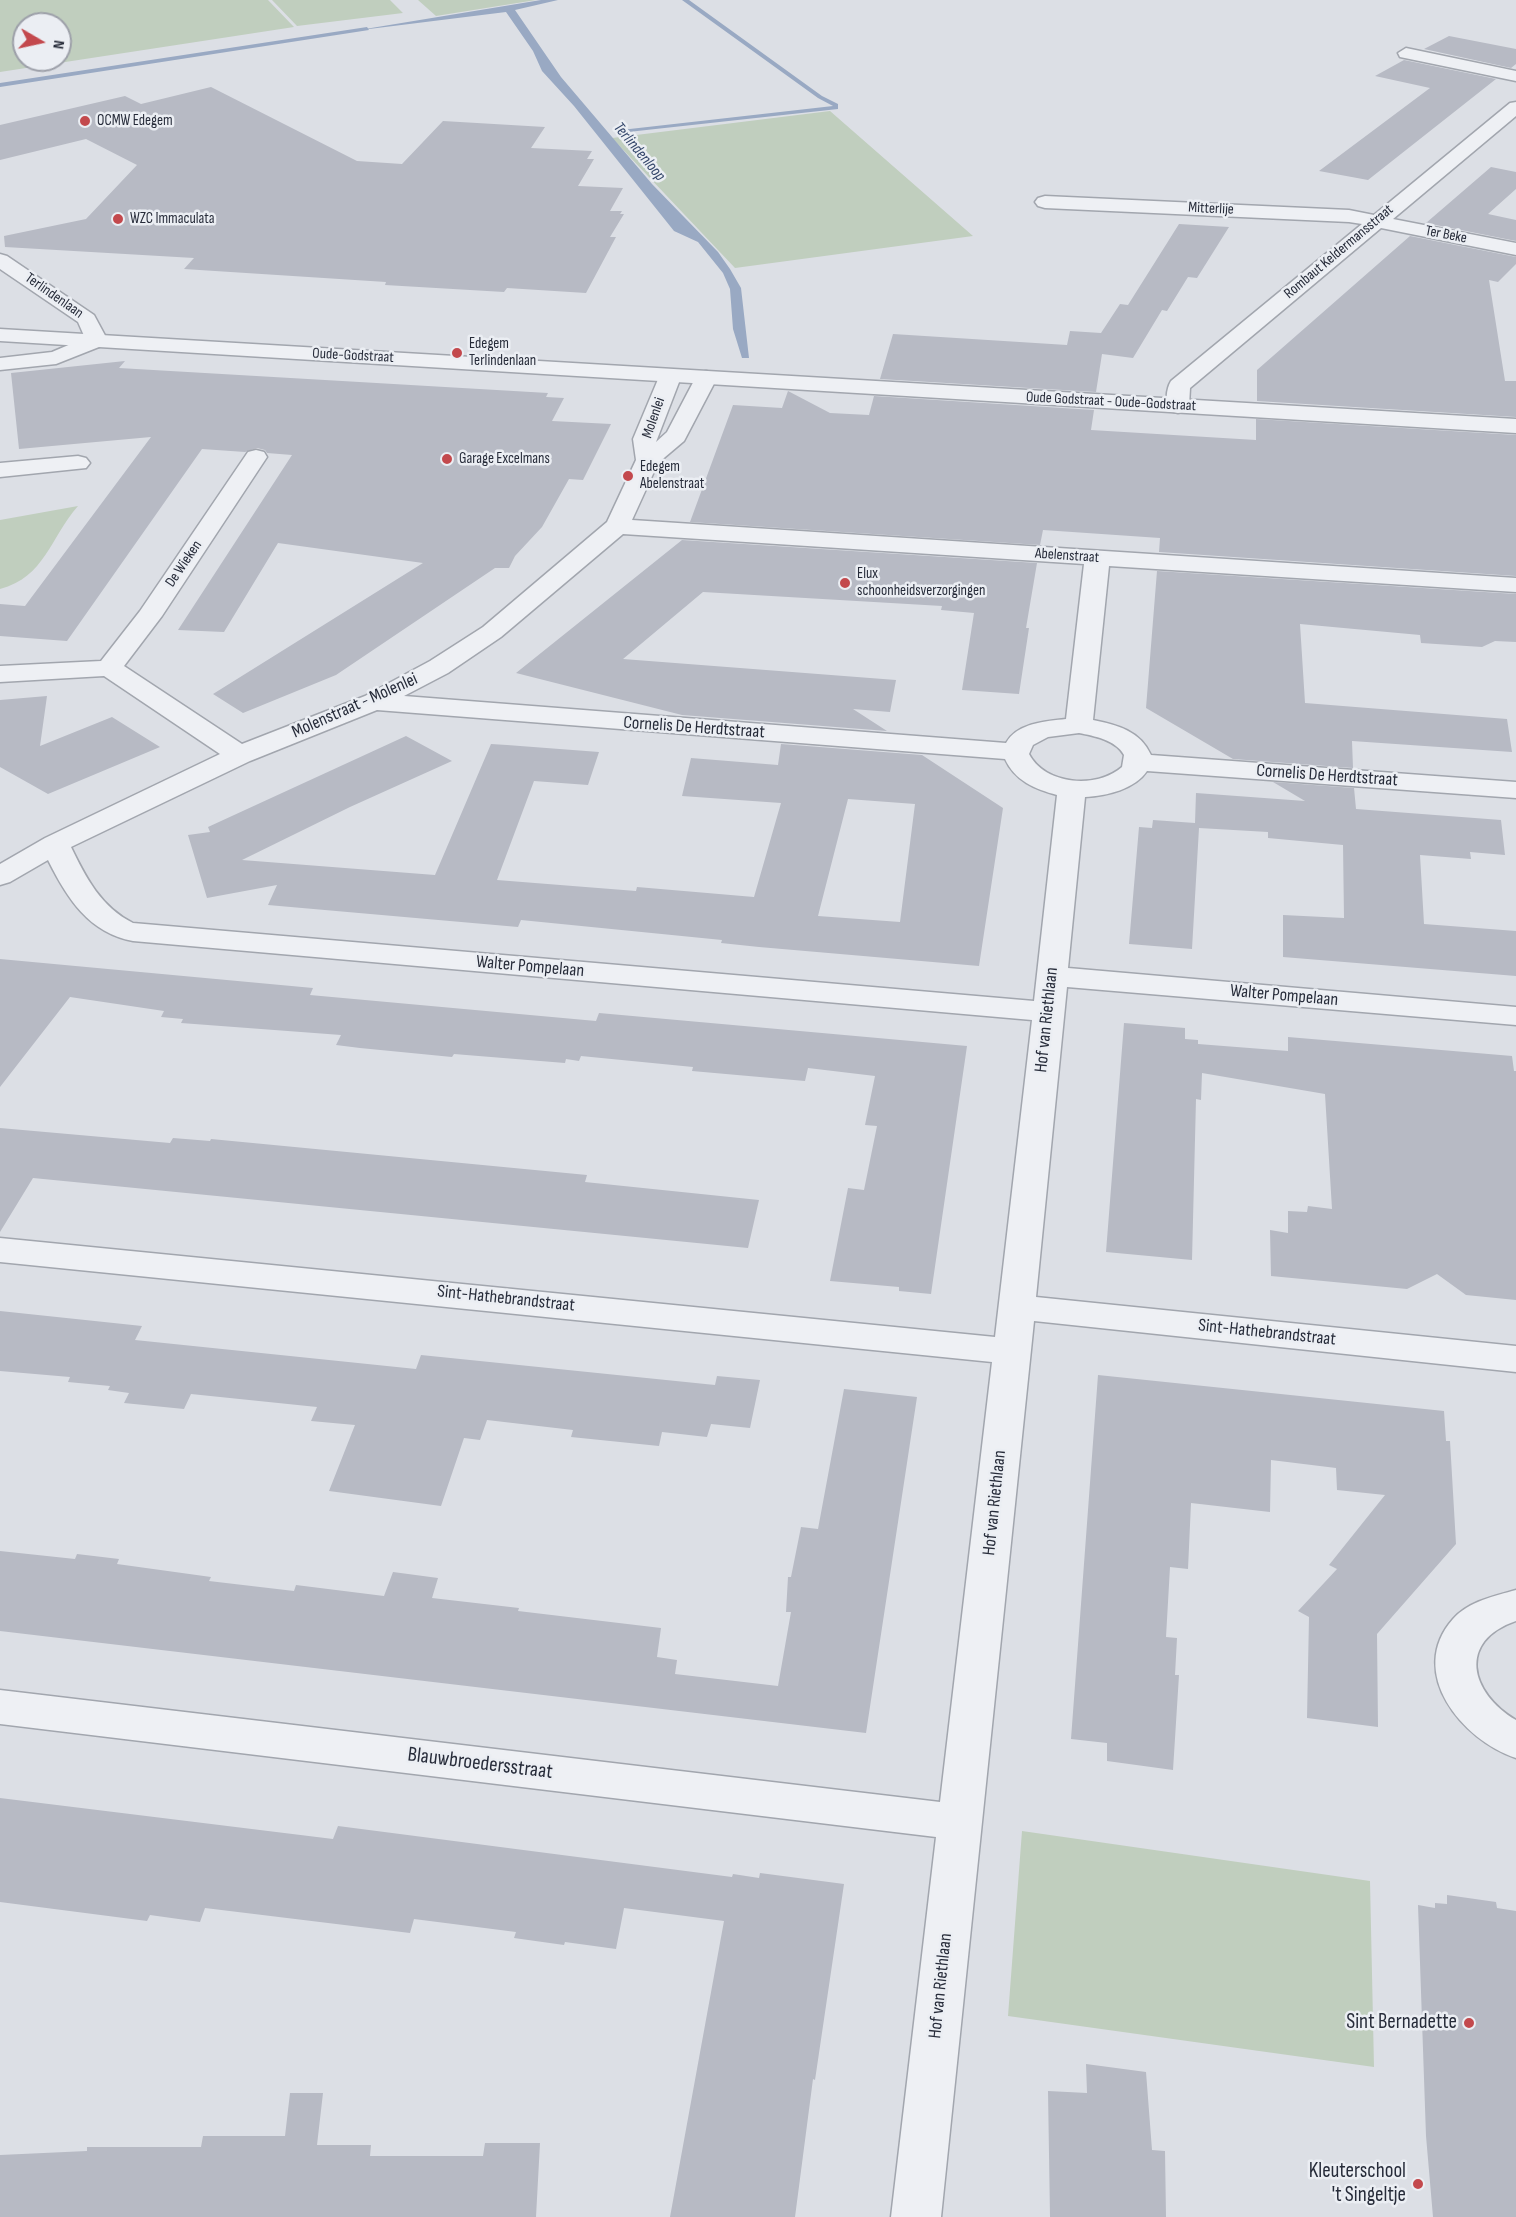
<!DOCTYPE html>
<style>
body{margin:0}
#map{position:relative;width:1516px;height:2217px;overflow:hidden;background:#dcdfe5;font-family:"Sofia Sans Condensed",sans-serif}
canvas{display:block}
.north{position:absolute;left:12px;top:12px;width:60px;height:60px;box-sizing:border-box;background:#ebeef3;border:2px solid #9da0a9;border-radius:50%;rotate:99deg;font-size:16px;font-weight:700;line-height:24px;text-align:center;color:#272c3a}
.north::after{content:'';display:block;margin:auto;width:21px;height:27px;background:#c3494d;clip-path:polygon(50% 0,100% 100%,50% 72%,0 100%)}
</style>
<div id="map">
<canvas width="1516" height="2217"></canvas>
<div class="north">N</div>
</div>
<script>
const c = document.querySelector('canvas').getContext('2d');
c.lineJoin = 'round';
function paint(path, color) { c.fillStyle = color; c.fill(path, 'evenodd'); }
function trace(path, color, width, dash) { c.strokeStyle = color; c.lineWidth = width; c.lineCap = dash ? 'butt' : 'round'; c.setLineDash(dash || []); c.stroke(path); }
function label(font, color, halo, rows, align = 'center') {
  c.font = font + ' "Sofia Sans Condensed",sans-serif'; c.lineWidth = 5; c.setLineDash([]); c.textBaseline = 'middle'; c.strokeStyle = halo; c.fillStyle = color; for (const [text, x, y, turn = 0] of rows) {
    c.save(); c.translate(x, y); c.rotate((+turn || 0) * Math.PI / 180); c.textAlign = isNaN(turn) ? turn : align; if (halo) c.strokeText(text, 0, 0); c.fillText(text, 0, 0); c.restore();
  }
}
const green = new Path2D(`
 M0 0H268L294 27 0 72ZM24 24H60V60H24Z
 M272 0H390L403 13 297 26Z
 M418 0H536L436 16Z
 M830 111 973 236 735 268 612 138Z
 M78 506C50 538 45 577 0 589V520Z
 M1022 1831 1370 1881 1374 2067 1008 2016Z`);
const water = new Path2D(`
 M541 0H558L515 10 561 77 652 184 718 252 730 269 741 288 749 358H742L733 329 730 289 723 273 698 242 674 231 574 106 542 71 533 51 506 12 353 31Z`);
const stream = new Path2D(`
 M682 0H689L822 96 838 104V109L619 133V131L621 130 833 106 818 98Z
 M367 27 369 30 0 87V83Z`);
const building = new Path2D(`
 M1449 36 1516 49V64L1511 68 1424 49Z
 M1404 60 1496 79 1368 180 1319 171 1430 88 1375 76Z
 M211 87 357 161 402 164 443 121 545 127 531 148 592 151 587 159H594L578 186 623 188 610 211H622L620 214H624L610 237H616L586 293 507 288 504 292 385 285 386 282 184 269 194 258 5 247 4 236 86 219 137 165 86 139 0 160V125L125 96 141 104Z
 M1491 167 1516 172V189L1488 214 1516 220V241L1426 223Z
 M1179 224 1229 227 1197 278 1188 277 1167 311 1162 310 1133 358 1102 354 1096 392 880 379 893 334 1067 345 1070 331 1101 333 1120 304 1128 305Z
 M1410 236 1516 257V264L1498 282 1489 280 1505 381H1516V417L1257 401V370Z
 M125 361 119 368 548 393 546 397 564 398 552 421 611 424 583 480 569 479 542 527 515 556 509 568H495L336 675 243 713 213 694 423 563 278 543 224 632 178 630 292 455 267 453 265 450 257 448 245 452 202 449 67 641 0 636V604L25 606 151 437 19 449 11 373Z
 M788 391 830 413 869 415 874 396 1094 410 1091 430 1256 440V419L1516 435V576L1159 552 1160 538 1043 530 1040 545 690 522 733 405 782 408Z
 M682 540 1037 563 1026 628H1029L1019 694 962 690 974 613 941 610 942 606 703 592 623 659 896 680 890 712 853 709 887 731 682 715 516 673Z
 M1157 571 1516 594V642L1495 641 1482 647 1421 643 1420 635 1300 624 1305 703 1507 719 1512 752 1352 741 1353 768 1233 759 1146 708Z
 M47 696 40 746 112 717 160 747 48 794 0 767V700Z
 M406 736 452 761 350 807 242 860 435 875 491 744 507 745 599 752 588 785 534 781 497 880 636 891 637 887 754 897 781 803 682 796 691 758 778 765 781 744 922 755 1003 808 979 966 759 947 721 943 722 940 521 920 518 927 268 905 277 885 207 898 188 835 210 832 208 827ZM848 799 915 804 900 922 818 916Z
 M1273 782 1354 788 1356 809 1501 820 1505 855 1470 852 1471 859 1420 855 1424 924 1516 931V976L1283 957V915L1344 918 1343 845 1268 838V832L1199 828 1192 949 1129 944 1139 827 1152 828 1153 820 1195 823 1196 793 1305 801Z
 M0 959 313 988 310 995 596 1021 599 1013 967 1046 931 1294 899 1291V1287L830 1281 848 1188 864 1190 877 1126 865 1125 875 1076 808 1068 805 1081 692 1071 693 1067 581 1056 579 1061 566 1059 565 1063 454 1054 452 1057 360 1048 336 1045 341 1035 181 1023 183 1019 161 1017 164 1011 70 997 0 1087Z
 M1124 1023 1185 1028V1039L1198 1040V1044L1288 1051V1037L1512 1056 1514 1071H1516V1300L1466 1295 1437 1274 1407 1289 1271 1276 1270 1230 1288 1233V1211L1307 1212 1308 1206 1332 1209 1325 1094 1202 1073 1201 1100 1196 1099 1192 1260 1106 1252Z
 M0 1128 170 1143 173 1138 210 1141 211 1139 587 1175 585 1182 759 1200 748 1248 33 1178 0 1232Z
 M0 1311 142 1326 135 1340 416 1369 421 1355 715 1385 717 1376 760 1380 750 1428 711 1424 707 1437 662 1432 659 1446 571 1437 573 1430 487 1420 480 1440 464 1438 441 1506 329 1491 355 1425 311 1421 317 1407 191 1394 184 1409 124 1403 129 1393 108 1390 110 1386 68 1382 70 1377 0 1371Z
 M1098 1375 1444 1411 1446 1441H1450L1456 1544 1377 1634 1378 1727 1307 1718 1309 1617 1298 1611 1337 1569 1329 1565 1385 1495 1337 1490 1336 1468 1271 1460 1270 1512 1191 1503 1188 1569 1170 1567 1166 1637 1177 1638 1175 1675H1179L1173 1770 1107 1761V1743L1071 1739Z
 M844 1389 917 1397 866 1733 0 1631V1551L75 1559 77 1554 119 1559 117 1564 211 1577 209 1581 294 1591 296 1585 384 1596 393 1572 438 1578 432 1598 519 1608 518 1611 661 1628 657 1657 677 1660 675 1674 778 1686 791 1612H786L788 1577H791L801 1527 818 1529Z
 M0 1798 333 1839 338 1826 732 1877 733 1874 759 1878 760 1873 844 1884 815 2080 813 2079 795 2217H670L724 1921 624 1908 616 1949 565 1942 564 1945 514 1938 516 1932 414 1919 410 1933 205 1908 200 1922 150 1915 147 1921 0 1902Z
 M1447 1895 1496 1902 1497 1908 1516 1911V2217H1433L1426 2136 1418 1905 1435 1908V1903L1447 1904Z
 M1086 2064 1146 2072 1152 2150 1165 2151 1166 2217H1050L1048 2091 1087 2093Z
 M290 2093H323L317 2145H371L370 2156H483L485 2143H540L536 2217H0V2155L87 2151V2147H201L203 2136H285Z`);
const minor = new Path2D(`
 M1406 48 1516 71V81L1400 57 1398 53Z
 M1516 102V116L1393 219 1516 243V255L1381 228 1190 388 1189 406 1186 411 1178 413 1170 411C1165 403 1166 389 1171 381L1362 224 1349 222 1045 208 1038 206 1035 202 1038 198 1045 196 1349 210 1374 215 1510 103Z
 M0 254 7 256 94 315 108 341 104 345 56 364 0 370V358L52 352 85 338 78 322 0 269Z
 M670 370 678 372 681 377 656 442 667 432 698 373 706 371 714 373 717 378 684 441 658 463 632 520 1516 578V592L1109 566 1093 720C1118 725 1140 731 1151 755L1516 782V798L1147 771C1135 789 1107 796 1085 797L1068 968 1516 1007V1025L1067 987 1036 1297 1516 1346V1372L1034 1321 941 2217H891L936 1837 0 1724V1690L940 1802 992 1362 0 1262V1238L995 1337 1032 1020 133 941C89 933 67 898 48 860L10 882 0 885V864L45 838 220 754 104 676 0 682V666L101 661 140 611 248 452 256 450 264 452 267 457 162 616 124 666 242 744 365 696 430 661 483 627 607 522 636 460 633 439 659 377 662 372ZM623 534 1084 564 1066 719C1046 721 1017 723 1006 743L404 696 448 673 501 637ZM377 710 1005 759C1015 781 1035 789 1057 795L1034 1001 133 923C101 907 86 878 71 847L250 761ZM1079 733C1094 736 1116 740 1124 755L1122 767C1097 789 1045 785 1029 754L1033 745 1048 737Z
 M78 456 86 458 90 463 86 468 0 477V463Z
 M1516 1590V1621C1457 1641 1470 1693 1516 1720V1758C1462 1740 1406 1672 1453 1619 1469 1601 1495 1596 1516 1590Z`);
const tertiary = new Path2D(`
 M0 329 1516 419V433L0 341Z`);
const markers = [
 [85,121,6,"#c3494d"],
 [118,219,6,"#c3494d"],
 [457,353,6,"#c3494d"],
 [447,459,6,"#c3494d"],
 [628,476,6,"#c3494d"],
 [845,583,6,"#c3494d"],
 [1469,2023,6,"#c3494d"],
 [1418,2184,6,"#c3494d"]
];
const farPoinames = [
 ["OCMW Edegem",97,121],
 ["WZC Immaculata",130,219],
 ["Edegem",469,344],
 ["Terlindenlaan",469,361],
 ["Garage Excelmans",459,459],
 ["Edegem",640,467],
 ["Abelenstraat",640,484],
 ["Elux",857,574],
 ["schoonheidsverzorgingen",857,591]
];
const farStreetnames = [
 ["Mitterlije",1211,209,3],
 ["Ter Beke",1446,235,11],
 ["Rombaut Keldermansstraat",1339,252,-40],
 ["Terlindenlaan",54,296,35],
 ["Oude-Godstraat",353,356,3],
 ["Oude Godstraat - Oude-Godstraat",1111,402,3],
 ["Molenlei",654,418,-71],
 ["Abelenstraat",1067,556,4],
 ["De Wieken",184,564,-56]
];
const farWaternames = [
 ["Terlindenloop",639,152,50]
];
const streetNames = [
 ["Molenstraat - Molenlei",355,706,-24],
 ["Cornelis De Herdtstraat",694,728,4],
 ["Cornelis De Herdtstraat",1327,776,4],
 ["Walter Pompelaan",530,967,5],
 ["Walter Pompelaan",1284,996,5],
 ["Hof van Riethlaan",1047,1020,-84],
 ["Sint-Hathebrandstraat",506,1299,6],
 ["Sint-Hathebrandstraat",1267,1333,6],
 ["Hof van Riethlaan",995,1503,-84],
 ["Hof van Riethlaan",941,1986,-84]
];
const nearStreetnames = [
 ["Blauwbroedersstraat",480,1764,7]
];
const nearPoinames = [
 ["Sint Bernadette",1457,2023],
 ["Kleuterschool",1406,2172],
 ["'t Singeltje",1406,2196]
];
paint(green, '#c0cebe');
paint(water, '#99a9c3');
paint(stream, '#99a9c3');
paint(building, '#b7bac4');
trace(minor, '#a2a6ae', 3);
trace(tertiary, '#a2a6ae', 3);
paint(minor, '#eef0f4');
paint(tertiary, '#eef0f4');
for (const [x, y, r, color] of markers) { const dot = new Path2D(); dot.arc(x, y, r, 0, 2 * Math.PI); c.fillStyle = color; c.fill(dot); trace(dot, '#ebeef3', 2); }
label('15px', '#272c3a', '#ebeef3', farPoinames, 'left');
label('15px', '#272c3a', '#ebeef3', farStreetnames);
label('italic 16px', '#35476b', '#ebeef3', farWaternames);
label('18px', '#272c3a', '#ebeef3', streetNames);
label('21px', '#272c3a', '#ebeef3', nearStreetnames);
label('21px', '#272c3a', '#ebeef3', nearPoinames, 'right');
</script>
